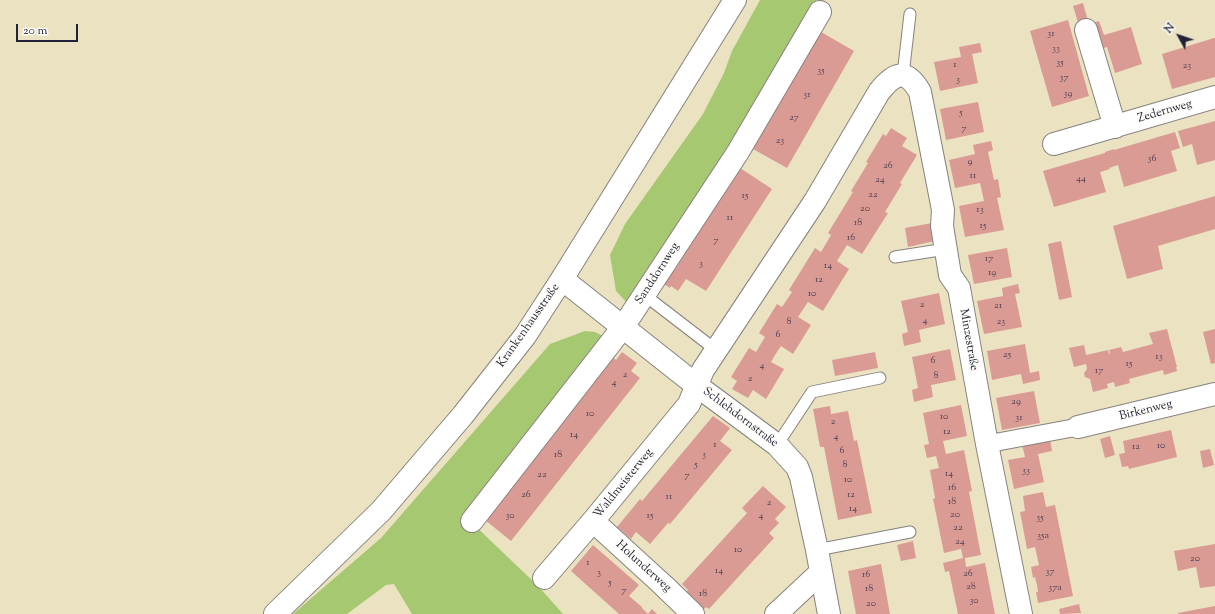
<!DOCTYPE html>
<meta charset="utf-8">
<style>
body{margin:0}
#map{position:relative;width:1215px;height:614px;overflow:hidden;background:#ebe2c2;font-family:"Sorts Mill Goudy",serif}
canvas{display:block}
.north{position:absolute;left:1159px;top:16px;width:40px;height:40px;-webkit-text-stroke:3px #fdfcf7;paint-order:stroke;rotate:310deg;font-size:11px;font-weight:700;line-height:16px;text-align:center;color:#22223b}
.north::after{content:'';display:block;margin:auto;width:14px;height:18px;background:#22223b;clip-path:polygon(50% 0,100% 100%,50% 72%,0 100%)}
.scale{position:absolute;left:16px;top:24px;width:62px;height:18px;box-sizing:border-box;border:2px solid #22223b;border-top:0;padding-left:5px;font-size:12px;line-height:14px;white-space:nowrap;color:#22223b;-webkit-text-stroke:3px #fdfcf7;paint-order:stroke}
</style>
<div id="map">
<canvas width="1215" height="614"></canvas>
<div class="north">N</div>
<div class="scale">20 m</div>
</div>
<script>
const c = document.querySelector('canvas').getContext('2d');
c.lineJoin = 'round';
function paint(path, color) { c.fillStyle = color; c.fill(path, 'evenodd'); }
function trace(path, color, width, dash) { c.strokeStyle = color; c.lineWidth = width; c.lineCap = dash ? 'butt' : 'round'; c.setLineDash(dash || []); c.stroke(path); }
function label(font, color, halo, rows, align = 'center') {
  c.font = font + ' "Sorts Mill Goudy",serif'; c.lineWidth = 3.5; c.setLineDash([]); c.textBaseline = 'middle'; c.strokeStyle = halo; c.fillStyle = color; for (const [text, x, y, turn = 0] of rows) {
    c.save(); c.translate(x, y); c.rotate((+turn || 0) * Math.PI / 180); c.textAlign = isNaN(turn) ? turn : align; if (halo) c.strokeText(text, 0, 0); c.fillText(text, 0, 0); c.restore();
  }
}
const green = new Path2D(`
 M760 0H817L630 306 616 291 610 255 625 224 703 114 724 73 732 51Z
 M585 331 595 332 609 339 467 518 539 587 563 614H412L394 584 386 585 347 614H293L381 538 550 344Z`);
const building = new Path2D(`
 M1083 3 1089 24 1099 21 1104 35 1131 27 1142 64 1115 73 1107 47 1098 50 1080 29 1073 6Z
 M1068 20 1089 96 1052 107 1030 31Z
 M821 32 854 51 787 168 753 149Z
 M1214 38H1215V77L1172 89 1162 54Z
 M980 43 982 52 972 54 978 83 940 91 934 62 961 57 959 47Z
 M978 102 984 132 946 140 940 109Z
 M1215 121V160L1197 165 1192 144 1183 147 1178 131Z
 M891 128 907 138 902 146 917 155 900 183 902 184 885 212 888 213 862 254 847 245 837 261 849 269 823 311 808 302 798 317 811 325 793 354 781 346 775 355 771 362 784 369 766 399 753 390 748 398 732 389 737 381 731 377 749 348 756 352 765 337 759 333 777 304 782 307 792 292 789 290 815 248 821 252 831 235 828 233 853 192 851 191 868 163 866 162 883 134 886 136Z
 M1175 132 1180 148 1171 151 1177 171 1124 187 1118 165 1109 168 1110 169 1100 172 1106 192 1054 207 1043 171 1105 153V152L1114 149V150Z
 M991 141 993 150 988 152 994 180 998 179 1001 197 997 198 1004 230 965 237 959 206 984 201 980 183 955 188 949 160 975 154 973 145Z
 M740 168 772 189 706 291 686 279 678 291 671 286 670 288 662 283 671 269 674 271Z
 M1215 196V229L1158 246 1163 269 1127 279 1113 226Z
 M932 223 935 241 908 247 905 228Z
 M1061 241 1072 297 1059 300 1048 244Z
 M1007 248 1012 277 974 284 968 255Z
 M1018 284 1020 293 1015 294 1022 327 984 334 977 301 1003 296 1002 288Z
 M939 293 945 324 919 330 921 342 904 346 902 334 908 332 901 301Z
 M1167 329 1177 367H1176L1177 371 1164 375 1163 370 1129 379 1130 383 1115 387 1114 382 1107 384 1108 388 1093 392 1090 379 1085 377 1084 373 1087 369 1086 364 1074 367 1069 348 1084 345 1086 355 1108 350 1109 354H1110L1109 350 1121 347 1123 352 1153 344 1149 333Z
 M1215 329V363L1211 364 1203 332Z
 M1025 344 1030 373 1039 371 1040 380 1023 384 1021 374 992 380 987 351Z
 M950 349 956 380 931 385 933 397 914 402 912 390 918 388 912 357Z
 M622 352 637 363 631 371 640 378 511 541 485 520 613 357 616 360Z
 M875 352 878 368 835 376 832 360Z
 M1034 391 1040 423 1002 430 996 398Z
 M961 405 967 436 943 441 946 454 964 450 972 491 969 492 981 555 965 558 966 567 985 563 995 614H958L949 571 945 572 943 563 963 558 961 549 944 553 933 499 935 498 930 470 939 468 936 456 927 458 924 445 929 444 923 413Z
 M830 406 831 414 848 411 854 441 857 440 872 513 838 520 824 447H820L813 409Z
 M713 416 730 428 720 441 732 450 670 524 668 523 650 544 636 532 631 539 617 527 640 499 642 501Z
 M1171 430 1177 457 1129 469 1128 466 1122 467 1119 454 1125 453 1123 441Z
 M1110 436 1115 455 1105 458 1100 439Z
 M1050 439 1052 451 1038 454 1044 482 1014 489 1008 460 1025 457 1022 444Z
 M1210 449 1214 465 1203 468 1200 451Z
 M763 486 786 507 775 519 779 523 769 533 774 538 709 609 706 607 700 613 682 597 688 590 682 584 747 513 742 508Z
 M1043 492 1046 507 1055 505 1073 596 1038 603 1036 592H1038L1037 585 1035 577 1033 578 1031 567 1039 565 1035 547 1027 549 1020 512 1025 511 1023 496Z
 M913 541 916 558 901 561 897 545Z
 M1215 544V586L1200 588 1196 567 1178 571 1174 551Z
 M593 545 639 585 629 596 642 607V608L648 614H619L571 571Z
 M881 564 890 614H856L848 571Z
 M1079 604 1081 613 1060 614 1059 609Z
 M1215 606V614H1178V613Z
 M652 609 657 614H648Z`);
const service = new Path2D(`
 M903 75 910 14
 M895 257 946 249
 M651 300 716 350
 M777 445 812 392 880 378
 M817 550 910 532`);
const pedestrian = new Path2D(`
 M987 444 1078 427`);
const minor = new Path2D(`
 M1086 30 1115 127
 M1054 144 1215 97
 M562 279 696 385 777 445 797 467 801 477 817 550 829 614
 M1078 427 1215 394
 M472 521 623 327 738 152 820 12
 M593 521 663 585 693 614
 M544 578 593 521 689 404 703 370 815 201 879 92C894 73 906 67 920 92L943 210 942 226 950 275 959 288 987 444 1021 614
 M776 614 821 572`);
const tertiary = new Path2D(`
 M275 614 381 511 463 415 525 336 562 279 735 0`);
const numberNames = [
 ["31",1051,34],
 ["33",1056,49],
 ["35",1060,63],
 ["1",955,65],
 ["23",1187,66],
 ["35",821,71],
 ["37",1064,78],
 ["3",958,80],
 ["39",1068,94],
 ["31",807,95],
 ["5",961,113],
 ["27",794,118],
 ["7",964,129],
 ["23",780,141],
 ["36",1152,159],
 ["9",970,162],
 ["26",888,166],
 ["11",973,176],
 ["44",1081,179],
 ["24",880,180],
 ["22",873,195],
 ["15",745,196],
 ["20",865,209],
 ["13",980,210],
 ["11",730,218],
 ["18",858,223],
 ["15",983,226],
 ["16",851,238],
 ["7",716,241],
 ["17",989,259],
 ["3",701,264],
 ["14",828,266],
 ["19",992,273],
 ["12",819,280],
 ["10",812,294],
 ["2",922,305],
 ["21",998,306],
 ["4",925,321],
 ["8",789,322],
 ["23",1001,322],
 ["6",778,335],
 ["25",1007,355],
 ["13",1159,357],
 ["6",933,361],
 ["15",1129,364],
 ["4",762,366],
 ["17",1099,371],
 ["2",625,375],
 ["8",936,376],
 ["2",750,379],
 ["4",614,383],
 ["29",1016,402],
 ["10",590,414],
 ["10",944,417],
 ["31",1019,418],
 ["2",833,422],
 ["12",947,432],
 ["14",574,435],
 ["4",836,437],
 ["1",715,445],
 ["10",1161,446],
 ["12",1136,447],
 ["6",842,451],
 ["18",558,455],
 ["3",704,455],
 ["5",696,465],
 ["8",845,465],
 ["33",1026,471],
 ["14",949,474],
 ["22",542,475],
 ["7",687,476],
 ["10",848,480],
 ["16",952,488],
 ["26",526,495],
 ["12",851,495],
 ["11",669,497],
 ["18",952,502],
 ["2",769,503],
 ["14",853,509],
 ["20",955,515],
 ["30",510,516],
 ["15",650,516],
 ["4",761,516],
 ["35",1040,518],
 ["22",958,528],
 ["35a",1043,536],
 ["24",960,542],
 ["10",738,550],
 ["20",1195,559],
 ["1",588,563],
 ["14",719,571],
 ["37",1050,572],
 ["3",599,573],
 ["26",968,574],
 ["16",866,575],
 ["5",610,583],
 ["28",971,587],
 ["37a",1055,588],
 ["18",869,589],
 ["7",624,591],
 ["18",703,594],
 ["30",974,601],
 ["20",871,604]
];
const streetNames = [
 ["Zedernweg",1165,112,-16],
 ["Sanddornweg",658,274,-57],
 ["Krankenhausstraße",529,326,-55],
 ["Minzestraße",968,340,80],
 ["Birkenweg",1146,411,-14],
 ["Schlehdornstraße",740,418,37],
 ["Waldmeisterweg",624,484,-51],
 ["Holunderweg",643,567,42]
];
paint(green, '#a5c871');
paint(building, '#db9b95');
trace(service, '#86827e', 13);
trace(pedestrian, '#86827e', 19);
trace(minor, '#86827e', 24);
trace(tertiary, '#86827e', 24);
trace(service, '#fff', 11);
trace(pedestrian, '#fff', 17);
trace(minor, '#fff', 22);
trace(tertiary, '#fff', 22);
label('10px', '#504052', null, numberNames);
label('12px', '#22223b', '#fdfcf7', streetNames);
</script>
